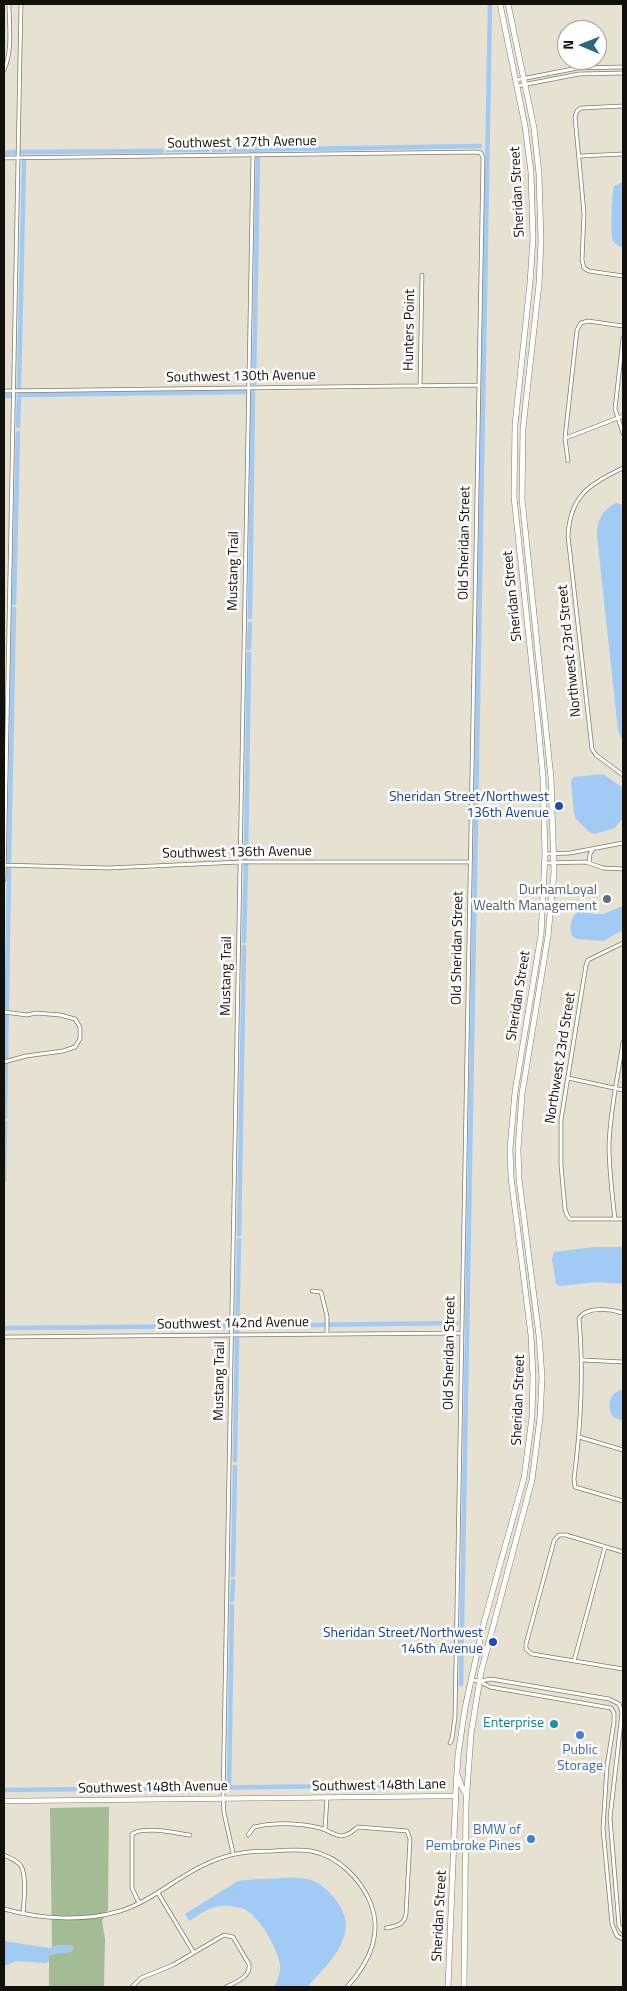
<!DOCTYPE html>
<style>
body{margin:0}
#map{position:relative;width:627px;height:1991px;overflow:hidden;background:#e6e1d0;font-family:"Titillium Web",sans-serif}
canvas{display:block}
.frame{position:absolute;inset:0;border:5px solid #12100b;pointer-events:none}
.north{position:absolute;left:557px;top:20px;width:50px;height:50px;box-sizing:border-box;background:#fff;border:1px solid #a09f9d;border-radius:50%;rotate:271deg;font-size:14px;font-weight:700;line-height:20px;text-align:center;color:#12100b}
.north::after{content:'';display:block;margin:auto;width:18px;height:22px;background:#2e6680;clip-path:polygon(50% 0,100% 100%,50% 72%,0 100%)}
</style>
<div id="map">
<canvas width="627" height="1991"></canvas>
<div class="frame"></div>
<div class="north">N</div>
</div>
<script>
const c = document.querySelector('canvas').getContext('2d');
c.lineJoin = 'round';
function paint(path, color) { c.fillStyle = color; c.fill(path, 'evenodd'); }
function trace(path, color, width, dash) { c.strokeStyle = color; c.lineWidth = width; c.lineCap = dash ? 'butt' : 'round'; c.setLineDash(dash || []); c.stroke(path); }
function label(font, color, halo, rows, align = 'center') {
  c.font = font + ' "Titillium Web",sans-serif'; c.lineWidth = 5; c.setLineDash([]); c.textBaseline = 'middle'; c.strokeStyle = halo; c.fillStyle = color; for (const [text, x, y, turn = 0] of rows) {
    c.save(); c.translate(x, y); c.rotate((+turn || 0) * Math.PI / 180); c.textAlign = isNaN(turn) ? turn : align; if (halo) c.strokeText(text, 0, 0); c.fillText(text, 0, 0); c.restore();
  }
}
const green = new Path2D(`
 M109 1807 108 1909 102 1921 105 1939 104 1987H49V1955L54 1954 59 1945 52 1947 50 1808Z`);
const water = new Path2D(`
 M623 182V247C619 247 616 245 613 241 610 236 612 191 614 186Z
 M616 503 623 505V741L618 730 597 536C597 521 602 510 616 503Z
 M603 774 623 788V820H621L615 828 594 834 588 831 576 819 574 813 571 781 574 777Z
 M623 906V930L603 941 577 939 572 936C569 926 571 917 578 911L595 914H603Z
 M595 1247H623V1284L597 1282 560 1286 556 1284 552 1259 554 1252Z
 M623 1390V1421L613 1417C606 1406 610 1391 623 1390Z
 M257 1879C273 1879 291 1876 307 1879 318 1881 328 1890 335 1899 363 1933 330 1962 307 1987H274C277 1982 281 1972 280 1965 278 1949 260 1918 246 1910 240 1907 227 1905 220 1906 209 1907 198 1915 189 1921L185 1914 238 1881Z
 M4 1941 49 1948 59 1945H72L74 1948 71 1952 49 1955V1961L46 1963 16 1961 4 1966Z`);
const canal = new Path2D(`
 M168 150H207
 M214 150H225
 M231 150 480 146
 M22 152 162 151
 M4 153 16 152
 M254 383 258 158
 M19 387 24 161
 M4 396H10
 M18 426 19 395 244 392
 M14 603 18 433
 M250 617 253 392
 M249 648 250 624
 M246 860 249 654
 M9 861 14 609
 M244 941 246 865
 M5 1117 9 868
 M4 1181 5 1123
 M239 1234 244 947
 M235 1326 457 1323
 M4 1328 228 1326
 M237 1332 239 1240
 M235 1460 237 1338
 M233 1575 235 1467
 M232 1600 233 1581
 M461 1684 490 4
 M229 1787 232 1606
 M4 1790 438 1785`);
const minor = new Path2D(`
 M4 70C13 49 9 26 9 4
 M516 80 578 68 623 67
 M517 86 579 74 623 73
 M623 106 581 108 577 111 575 117 584 213 582 260 584 268 589 271 623 276
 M580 156 623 154
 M4 158 477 152 481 153 483 158 455 1717 452 1739 450 1743
 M623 338 615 409 623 433
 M420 386 422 275
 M4 391 479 385
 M566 438 623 416
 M568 461 565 438 577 330 581 323 588 321 623 326
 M623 468C589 484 570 496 568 536L592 749 596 755 623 775
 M545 854 570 853 623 843
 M545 863 586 862 603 868 623 869
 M589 863 590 854 593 849
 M4 865 108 868 241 862H470
 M4 880 21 4
 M623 943 588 960 586 965 561 1120V1165L565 1209 567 1215 570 1219H623
 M4 1012 27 1015 36 1013 60 1015 75 1019 80 1027V1039L75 1047 63 1051 26 1056 4 1062
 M568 1078 623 1090
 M615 1219C612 1194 609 1170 609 1145 610 1111 618 1076 623 1042
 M312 1291 321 1292 327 1316V1334
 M623 1313C611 1309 587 1306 579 1318 584 1373 581 1425 574 1479L575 1487 623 1501
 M4 1337 462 1333
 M583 1360 623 1362
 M579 1437 623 1450
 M623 1552 566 1535H559L554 1541 526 1644V1649L532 1654 623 1669
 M574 1661 605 1547
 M471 1680 479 1681 490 1687 611 1708 614 1713V1722L607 1766 603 1829 612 1924 617 1936 623 1939
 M480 1681 491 1679 609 1699 619 1704 622 1712 621 1722 610 1818 619 1926 623 1931
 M325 1829 327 1798
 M248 1835 254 1827C274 1822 300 1823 320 1828 327 1830 334 1835 341 1836 348 1836 353 1831 358 1827L407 1831 410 1839 406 1914C404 1925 397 1926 386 1928
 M233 1853 224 1813 223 1798 253 154
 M4 1855C9 1858 17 1860 21 1866 27 1876 24 1902 23 1914
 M158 1893 194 1953
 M139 1903 132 1888V1834C144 1826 175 1833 190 1835
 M4 1909C40 1919 83 1922 120 1911 152 1901 177 1877 206 1864 229 1853 249 1851 273 1851 285 1850 298 1849 311 1851 338 1856 361 1879 371 1904 383 1936 368 1964 347 1987
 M132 1987 141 1978 173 1965 224 1935 233 1937 249 1964C251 1977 236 1982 226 1987`);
const tertiary = new Path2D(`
 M4 1801 456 1796`);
const primary = new Path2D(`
 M458 1776 461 1785 466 1794
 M448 1987 456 1788 458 1755 465 1708 483 1626 524 1478 532 1417 533 1376 531 1335 511 1177 510 1149 515 1092 541 935 545 854 543 778 538 723 514 497 515 425 530 283 533 239 531 172 525 126 500 4
 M464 1987 466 1804 471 1734 481 1672 532 1480 540 1418 542 1377 539 1336 519 1179 518 1149 522 1094 548 936 554 872 551 778 522 499 523 428 539 284 541 242 539 174 534 128 508 4`);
const markers = [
 [559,806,5,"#1a4fb4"],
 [607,899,5,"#5c6f8a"],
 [493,1642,5,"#1a4fb4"],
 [554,1724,5,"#0f9aa8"],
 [580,1735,5,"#3f7fe0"],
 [531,1839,5,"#3f7fe0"]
];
const streetNames = [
 ["Southwest 127th Avenue",242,143,-1],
 ["Sheridan Street",518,192,-93],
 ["Hunters Point",410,330,-89],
 ["Southwest 130th Avenue",241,377,-1],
 ["Old Sheridan Street",465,543,-89],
 ["Mustang Trail",234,571,-89],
 ["Sheridan Street",513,596,-96],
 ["Northwest 23rd Street",570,651,-96],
 ["Southwest 136th Avenue",237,853,-1],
 ["Old Sheridan Street",458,948,-89],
 ["Mustang Trail",227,976,-89],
 ["Sheridan Street",519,996,-81],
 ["Northwest 23rd Street",561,1058,-81],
 ["Southwest 142nd Avenue",233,1324,-1],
 ["Old Sheridan Street",450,1353,-89],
 ["Mustang Trail",220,1381,-89],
 ["Sheridan Street",519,1400,-88],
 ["Southwest 148th Lane",379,1786,-1],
 ["Southwest 148th Avenue",153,1788,-1],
 ["Sheridan Street",440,1916,-87]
];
const transitNames = [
 ["Sheridan Street/Northwest",549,798],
 ["136th Avenue",549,814],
 ["Sheridan Street/Northwest",483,1634],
 ["146th Avenue",483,1650]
];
const serviceNames = [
 ["DurhamLoyal",597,891],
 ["Wealth Management",597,907]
];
const cultureNames = [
 ["Enterprise",544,1724]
];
const shopNames = [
 ["Public",580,1751],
 ["Storage",580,1767],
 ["BMW of",521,1831,"right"],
 ["Pembroke Pines",521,1847,"right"]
];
paint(green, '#a3bc95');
paint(water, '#a1caf4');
trace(canal, '#a1caf4', 4.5);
trace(minor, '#807b6c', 4.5);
trace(tertiary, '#807b6c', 5.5);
trace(primary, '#807b6c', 6);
trace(minor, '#fff', 3);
trace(tertiary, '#fff', 4.5);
trace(primary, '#fff', 5);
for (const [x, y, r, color] of markers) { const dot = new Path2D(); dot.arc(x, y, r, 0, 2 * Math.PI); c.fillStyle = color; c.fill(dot); trace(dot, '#fff', 2); }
label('14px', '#12100b', '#fff', streetNames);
label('14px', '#164399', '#fff', transitNames, 'right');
label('14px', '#4e5e75', '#fff', serviceNames, 'right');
label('14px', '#0d838f', '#fff', cultureNames, 'right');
label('14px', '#366cbe', '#fff', shopNames);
</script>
